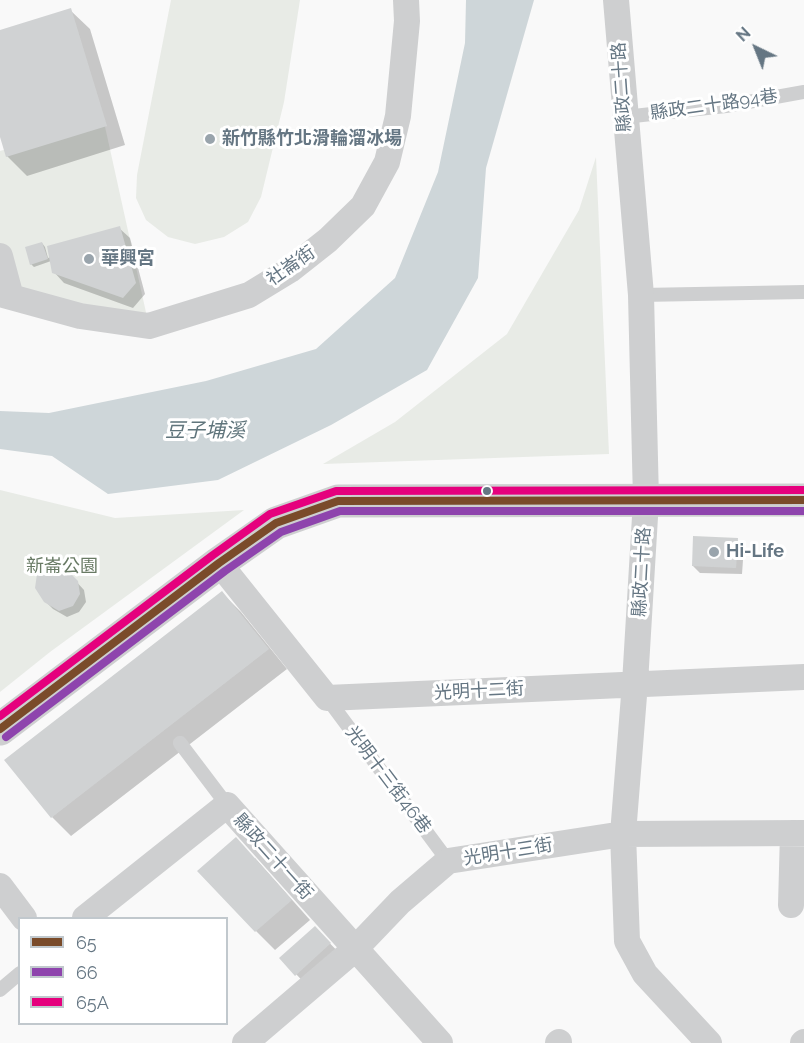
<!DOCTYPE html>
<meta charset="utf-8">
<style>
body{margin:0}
#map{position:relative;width:804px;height:1043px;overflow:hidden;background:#f9f9f9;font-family:Raleway,sans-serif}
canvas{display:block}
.legend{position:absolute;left:18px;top:917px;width:210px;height:108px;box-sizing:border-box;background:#fff;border:2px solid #c1c8cd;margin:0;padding:8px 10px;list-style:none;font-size:18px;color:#657683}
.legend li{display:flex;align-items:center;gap:12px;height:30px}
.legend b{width:30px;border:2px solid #c1c8cd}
.north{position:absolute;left:726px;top:18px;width:60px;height:60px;-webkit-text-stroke:4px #fff;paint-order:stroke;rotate:317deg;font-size:16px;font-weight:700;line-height:24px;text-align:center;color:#657683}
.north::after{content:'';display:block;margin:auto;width:21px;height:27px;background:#657683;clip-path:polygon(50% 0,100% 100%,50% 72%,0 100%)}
</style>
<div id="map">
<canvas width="804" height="1043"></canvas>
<ul class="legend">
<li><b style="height:8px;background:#7a4b2a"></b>65</li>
<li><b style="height:8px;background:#8e44ad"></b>66</li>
<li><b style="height:8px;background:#e5007d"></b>65A</li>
</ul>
<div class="north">N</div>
</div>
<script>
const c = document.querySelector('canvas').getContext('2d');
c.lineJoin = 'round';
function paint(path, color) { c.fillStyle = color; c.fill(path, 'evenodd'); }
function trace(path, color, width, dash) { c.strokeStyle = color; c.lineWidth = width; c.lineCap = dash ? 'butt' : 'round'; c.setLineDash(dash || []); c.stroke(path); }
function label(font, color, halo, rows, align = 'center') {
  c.font = font + ' Raleway,"Noto Sans TC",sans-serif'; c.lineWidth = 6; c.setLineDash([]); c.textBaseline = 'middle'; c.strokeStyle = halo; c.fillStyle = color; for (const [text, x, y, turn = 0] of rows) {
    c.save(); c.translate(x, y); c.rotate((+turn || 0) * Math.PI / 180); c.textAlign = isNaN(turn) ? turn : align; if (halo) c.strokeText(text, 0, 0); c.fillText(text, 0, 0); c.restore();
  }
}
const green = new Path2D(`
 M171 0H300L284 102 261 197 248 222 224 237 195 244 168 237 146 220 136 198 137 175Z
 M104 122 149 326 11 297 0 256V151Z
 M596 157 609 454 323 464 395 422 507 334 579 210Z
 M0 490 115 518 244 510 50 652 0 692Z`);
const water = new Path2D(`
 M466 0H534L486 168 478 278 427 370 331 425 218 480 108 494 52 456 0 449V411L49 413 206 381 316 349 395 278 438 172 465 43Z`);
const shadow = new Path2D(`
 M70 10 90 29 125 145 27 176 7 156 0 132V32Z
 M119 228 130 238 145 294 133 308 64 283 54 272 51 261 34 267 31 264 42 243 45 247 48 258Z
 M737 540 744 546 742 574 700 573 693 566Z
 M60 564 84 590 86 602 79 612 67 617 53 609 45 601Z
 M222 593 241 612 287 669 71 836 52 817Z
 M255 858 310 920 275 950 256 931Z
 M315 928 349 963 315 994 296 974Z`);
const building = new Path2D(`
 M71 8 107 126 6 157 0 137V30Z
 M120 226 136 283 123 298 52 273 47 246Z
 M42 242 48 259 30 265 25 247Z
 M693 536 738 538 736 568 692 566Z
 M60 563 78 581 80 594 73 606 59 611 44 602 35 588 37 574 49 564Z
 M222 591 269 649 51 818 4 760Z
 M236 837 292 900 255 932 197 871Z
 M315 926 331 943 295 976 279 958Z`);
const service = new Path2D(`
 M624 117 726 106 804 92
 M641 295 804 292
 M327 698 448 861
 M180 743 227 805
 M0 990 20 973`);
const minor = new Path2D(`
 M616 0 641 295 646 500 635 683 623 834 627 941 645 974 709 1043
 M0 256 11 297
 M0 294 80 316 149 326 249 295 290 270 328 240 363 206 387 162 398 116 407 21 406 0
 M219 563 327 698 804 677
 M0 886 24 918
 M791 905 793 833
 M85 918 227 805 440 1043
 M245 1043 355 949 400 902 448 861 623 834 804 833
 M558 1043 559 1042
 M803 1043 804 1042`);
const tertiary = new Path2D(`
 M0 729 219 563 276 523 338 501 804 500`);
const bus1 = new Path2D(`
 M0 729 219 563 276 523 338 501 804 500`);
const bus2 = new Path2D(`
 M6 737 225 571 281 532 340 511H804`);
const bus3 = new Path2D(`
 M0 716 213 555 270 514 336 491 804 490`);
const markers = [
 [210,139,6,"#99a4ac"],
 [89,259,6,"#99a4ac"],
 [487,491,5,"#657683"],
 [714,552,6,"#99a4ac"]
];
const streetNames = [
 ["縣政二十路",622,87,-94],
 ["縣政二十路94巷",714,105,-8],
 ["社崙街",291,266,-35],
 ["縣政二十路",642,572,-87],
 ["光明十二街",479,691,-3],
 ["光明十三街46巷",388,780,53],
 ["光明十三街",508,852,-9],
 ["縣政二十一街",273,857,48]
];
const poiNames = [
 ["新竹縣竹北滑輪溜冰場",222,139],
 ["華興宮",101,259],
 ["Hi-Life",726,552]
];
const parkNames = [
 ["新崙公園",62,567]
];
const waterNames = [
 ["豆子埔溪",205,431]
];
paint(green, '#e8ebe6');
paint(water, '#ced6d9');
paint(shadow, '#0003');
paint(building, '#d0d2d3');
trace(service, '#cecfd0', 14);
trace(minor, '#cecfd0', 26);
trace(tertiary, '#cecfd0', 33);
trace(bus1, '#7a4b2a', 8);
trace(bus2, '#8e44ad', 8);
trace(bus3, '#e5007d', 8);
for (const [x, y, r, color] of markers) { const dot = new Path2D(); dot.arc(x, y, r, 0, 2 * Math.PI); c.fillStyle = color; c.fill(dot); trace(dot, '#fff', 2); }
label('18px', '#657683', '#fff', streetNames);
label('bold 18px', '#657683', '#fff', poiNames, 'left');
label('18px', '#687a64', '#fff', parkNames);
label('italic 20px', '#60757c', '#fff', waterNames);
</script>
